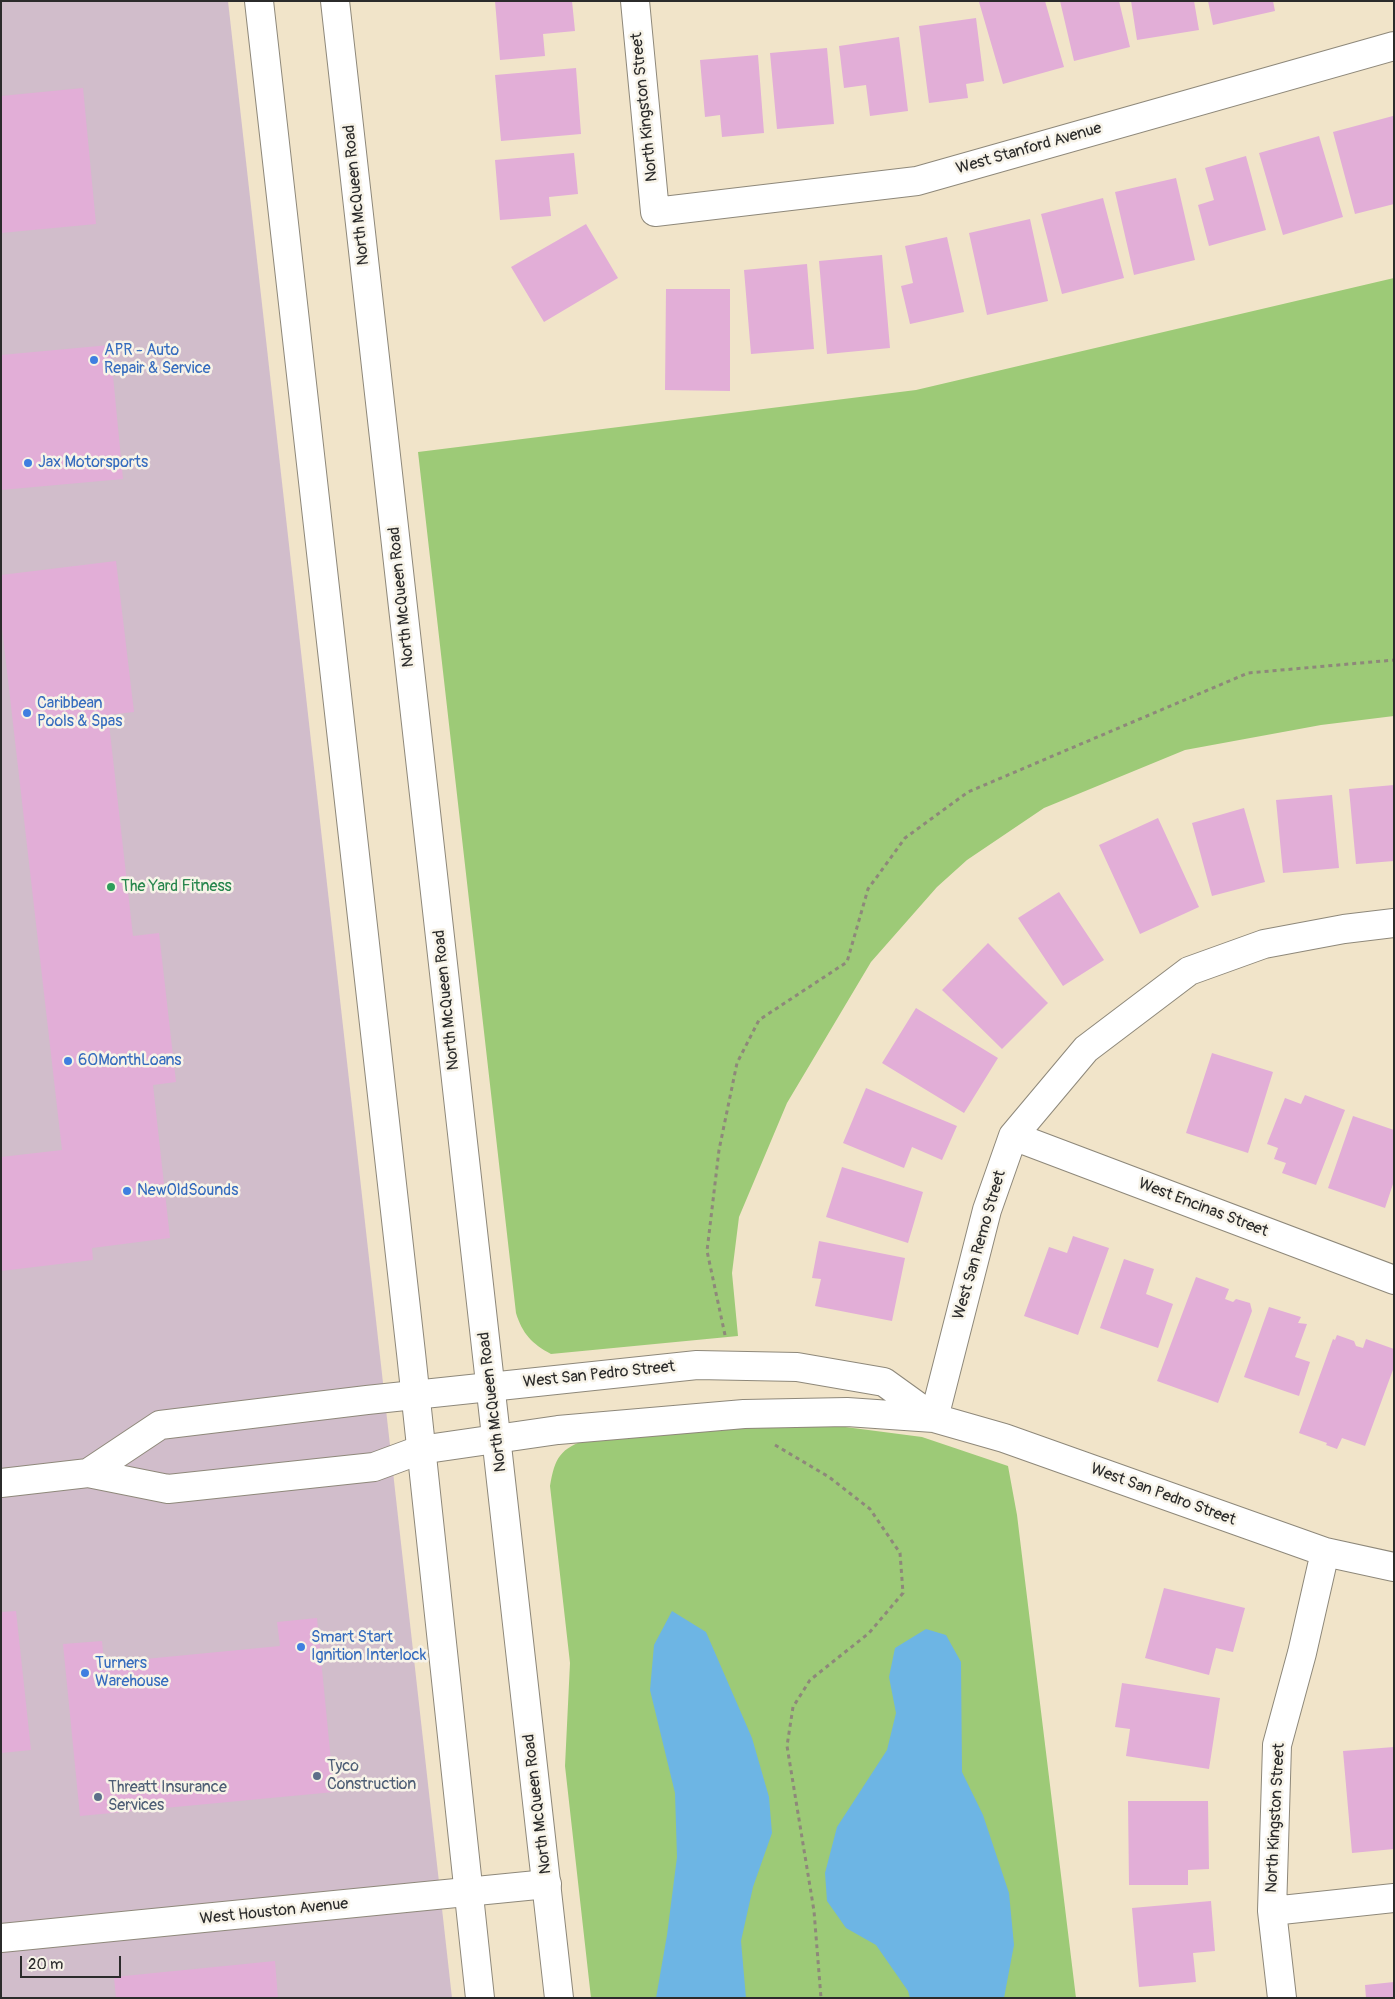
<!DOCTYPE html>
<style>
body{margin:0}
#map{position:relative;width:1395px;height:1999px;overflow:hidden;background:#f1e4c9;font-family:Pangolin,sans-serif}
canvas{display:block}
.frame{position:absolute;inset:0;border:2px solid #2b2b2b;pointer-events:none}
.scale{position:absolute;left:20px;top:1956px;width:101px;height:22px;box-sizing:border-box;border:2px solid #2b2b2b;border-top:0;padding-left:6px;font-size:15px;line-height:18px;white-space:nowrap;color:#2b2b2b;-webkit-text-stroke:4px #f7f3e8;paint-order:stroke}
</style>
<div id="map">
<canvas width="1395" height="1999"></canvas>
<div class="frame"></div>
<div class="scale">20 m</div>
</div>
<script>
const c = document.querySelector('canvas').getContext('2d');
c.lineJoin = 'round';
function paint(path, color) { c.fillStyle = color; c.fill(path, 'evenodd'); }
function trace(path, color, width, dash) { c.strokeStyle = color; c.lineWidth = width; c.lineCap = dash ? 'butt' : 'round'; c.setLineDash(dash || []); c.stroke(path); }
function label(font, color, halo, rows, align = 'center') {
  c.font = font + ' Pangolin,sans-serif'; c.lineWidth = 5; c.setLineDash([]); c.textBaseline = 'middle'; c.strokeStyle = halo; c.fillStyle = color; for (const [text, x, y, turn = 0] of rows) {
    c.save(); c.translate(x, y); c.rotate((+turn || 0) * Math.PI / 180); c.textAlign = isNaN(turn) ? turn : align; if (halo) c.strokeText(text, 0, 0); c.fillText(text, 0, 0); c.restore();
  }
}
const industrial = new Path2D(`
 M1 1H228L452 1998H1Z`);
const green = new Path2D(`
 M1394 278V716L1321 725 1185 750 1044 808 967 860 937 887 871 962 787 1103 739 1217 732 1273 738 1336 551 1354C532 1344 522 1333 516 1313L418 452 916 390Z
 M757 1424 830 1425 922 1437 1008 1466 1017 1515 1076 1998H591L565 1766 570 1663 550 1486C555 1457 560 1449 588 1439Z`);
const water = new Path2D(`
 M672 1611 706 1632 752 1738 769 1797 772 1833 753 1887 741 1941 746 1998H656L667 1935 677 1857 675 1793 650 1690 654 1645Z
 M926 1629 946 1635 961 1662 962 1772 983 1815 1009 1893 1014 1945 1004 1998H910L908 1991 876 1945 846 1928 827 1901 825 1873 837 1827 887 1750 896 1713 889 1677 895 1648Z`);
const building = new Path2D(`
 M495 1H572L575 31 543 34 545 56 500 60Z
 M983 1H1045L1064 67 1003 84 979 2Z
 M1060 1H1119L1130 47 1074 61Z
 M1131 1H1194L1199 30 1137 40Z
 M1208 1H1273L1275 11 1213 25Z
 M976 18 984 81 966 84 968 98 929 103 919 26Z
 M899 37 908 111 870 116 866 85 844 88 839 46Z
 M827 48 834 124 777 129 770 53Z
 M758 55 764 133 722 137 720 115 705 117 700 60Z
 M576 68 581 134 501 141 495 75Z
 M83 88 96 224 1 233V96Z
 M1393 116 1394 204 1355 214 1333 132Z
 M1319 136 1343 217 1283 235 1259 153Z
 M574 153 578 194 549 197 551 216 500 220 495 160Z
 M1246 156 1266 230 1209 246 1198 205 1214 200 1205 168Z
 M1176 178 1195 260 1134 275 1115 192Z
 M1103 198 1124 278 1062 294 1041 214Z
 M1030 219 1048 301 987 315 969 233Z
 M586 224 618 278 544 322 511 267Z
 M947 237 964 312 910 324 901 286 913 283 905 246Z
 M882 255 890 348 827 354 819 261Z
 M807 264 814 349 751 354 744 270Z
 M666 289H730V391L665 390Z
 M110 345 123 479 1 490V355Z
 M116 561 134 712 108 715 133 936 159 933 176 1082 153 1085 170 1238 92 1248 93 1260 1 1271V1157L62 1150 1 619V575Z
 M1394 785V861L1356 864 1349 789Z
 M1332 795 1339 868 1283 873 1276 800Z
 M1244 808 1265 882 1212 896 1192 823Z
 M1158 818 1199 907 1140 934 1099 845Z
 M1059 892 1104 960 1063 986 1018 918Z
 M988 943 1048 1003 1002 1049 942 990Z
 M916 1008 998 1058 964 1113 882 1063Z
 M1212 1053 1273 1072 1248 1153 1186 1133Z
 M866 1088 957 1126 942 1160 912 1147 904 1168 843 1143Z
 M1305 1095 1345 1110 1316 1185 1282 1173 1286 1163 1274 1159 1278 1148 1267 1144 1285 1098 1301 1104Z
 M1353 1116 1394 1130V1181L1385 1208 1328 1188Z
 M842 1167 923 1192 908 1243 826 1217Z
 M1073 1236 1109 1248 1078 1335 1024 1316 1049 1247 1067 1253Z
 M819 1241 905 1258 892 1321 815 1306 821 1279 812 1278Z
 M1124 1259 1154 1269 1146 1294 1173 1304 1158 1348 1100 1328Z
 M1196 1277 1229 1289 1225 1299 1233 1302 1236 1299 1250 1303 1252 1311 1218 1403 1157 1381Z
 M1269 1307 1301 1317 1298 1323 1307 1324 1295 1357 1310 1362 1299 1396 1244 1377Z
 M1337 1335 1354 1341 1356 1346 1363 1348 1366 1339 1394 1349V1367L1365 1446 1342 1438 1337 1449 1326 1445 1327 1443 1299 1433 1333 1339 1335 1340Z
 M1164 1588 1245 1608 1233 1652 1216 1648 1209 1675 1145 1658Z
 M16 1611 31 1750 1 1753V1612Z
 M317 1618 334 1792 80 1816 63 1644 102 1641 104 1663 280 1646 277 1622Z
 M1122 1683 1220 1698 1209 1769 1126 1756 1130 1729 1115 1727Z
 M1394 1747V1849L1352 1853 1343 1751Z
 M1128 1801H1208L1209 1869 1188 1870V1885H1129Z
 M1211 1901 1215 1951 1193 1953 1196 1982 1139 1987 1132 1908Z
 M275 1961 278 1998H116L114 1977Z
 M1394 1982V1998H1366L1365 1985Z`);
const path = new Path2D(`
 M725 1335 707 1251 719 1150 737 1063 759 1020 847 962 868 889 905 838 968 792 1248 673 1394 660
 M775 1445 829 1477 870 1509 900 1553 903 1593 869 1633 810 1680 793 1707 787 1746 814 1911 821 1998`);
const minor = new Path2D(`
 M635 1 655 212 917 181 1394 46
 M1013 1136 1394 1280
 M934 1418 987 1210 1013 1136 1086 1049 1189 971 1264 944 1344 929 1394 923
 M88 1473 160 1425 367 1400 697 1365 797 1367 884 1382 934 1418
 M1 1483 88 1473 168 1489 374 1467 420 1450 558 1430 744 1414 847 1412 934 1418 1004 1438 1325 1552 1394 1567
 M1272 1911 1394 1898
 M1 1938 547 1884
 M1282 1998 1272 1911 1277 1745 1302 1653 1325 1552`);
const secondary = new Path2D(`
 M259 1 411 1353 480 1998
 M335 1 559 1998`);
const markers = [
 [94,360,5,"#3f7fe0"],
 [28,463,5,"#3f7fe0"],
 [27,713,5,"#3f7fe0"],
 [111,887,5,"#2e9e5b"],
 [68,1061,5,"#3f7fe0"],
 [127,1191,5,"#3f7fe0"],
 [301,1647,5,"#3f7fe0"],
 [85,1673,5,"#3f7fe0"],
 [317,1776,5,"#5c6f8a"],
 [98,1797,5,"#5c6f8a"]
];
const streetNames = [
 ["North Kingston Street",645,107,-96],
 ["West Stanford Avenue",1029,149,-16],
 ["North McQueen Road",357,195,-96],
 ["North McQueen Road",402,597,-96],
 ["North McQueen Road",447,1000,-96],
 ["West Encinas Street",1203,1208,21],
 ["West San Remo Street",980,1245,-74],
 ["West San Pedro Street",599,1375,-6],
 ["North McQueen Road",493,1402,-97],
 ["West San Pedro Street",1163,1495,20],
 ["North McQueen Road",538,1804,-97],
 ["North Kingston Street",1276,1818,-87],
 ["West Houston Avenue",274,1912,-6]
];
const shopNames = [
 ["APR - Auto",104,351],
 ["Repair & Service",104,369],
 ["Jax Motorsports",38,463],
 ["Caribbean",37,704],
 ["Pools & Spas",37,722],
 ["60MonthLoans",78,1061],
 ["NewOldSounds",137,1191],
 ["Smart Start",311,1638],
 ["Ignition Interlock",311,1656],
 ["Turners",95,1664],
 ["Warehouse",95,1682]
];
const leisureNames = [
 ["The Yard Fitness",121,887]
];
const serviceNames = [
 ["Tyco",327,1767],
 ["Construction",327,1785],
 ["Threatt Insurance",108,1788],
 ["Services",108,1806]
];
paint(industrial, '#d1bdcb');
paint(green, '#9dca77');
paint(water, '#6db5e4');
paint(building, '#e2aed7');
trace(minor, '#8e887a', 30);
trace(secondary, '#8e887a', 30);
trace(path, '#8e887a', 3, [4, 4]);
trace(minor, '#fff', 28);
trace(secondary, '#fff', 28);
for (const [x, y, r, color] of markers) { const dot = new Path2D(); dot.arc(x, y, r, 0, 2 * Math.PI); c.fillStyle = color; c.fill(dot); trace(dot, '#f7f3e8', 2); }
label('16px', '#2b2b2b', '#f7f3e8', streetNames);
label('16px', '#366cbe', '#f7f3e8', shopNames, 'left');
label('16px', '#27864d', '#f7f3e8', leisureNames, 'left');
label('16px', '#4e5e75', '#f7f3e8', serviceNames, 'left');
</script>
